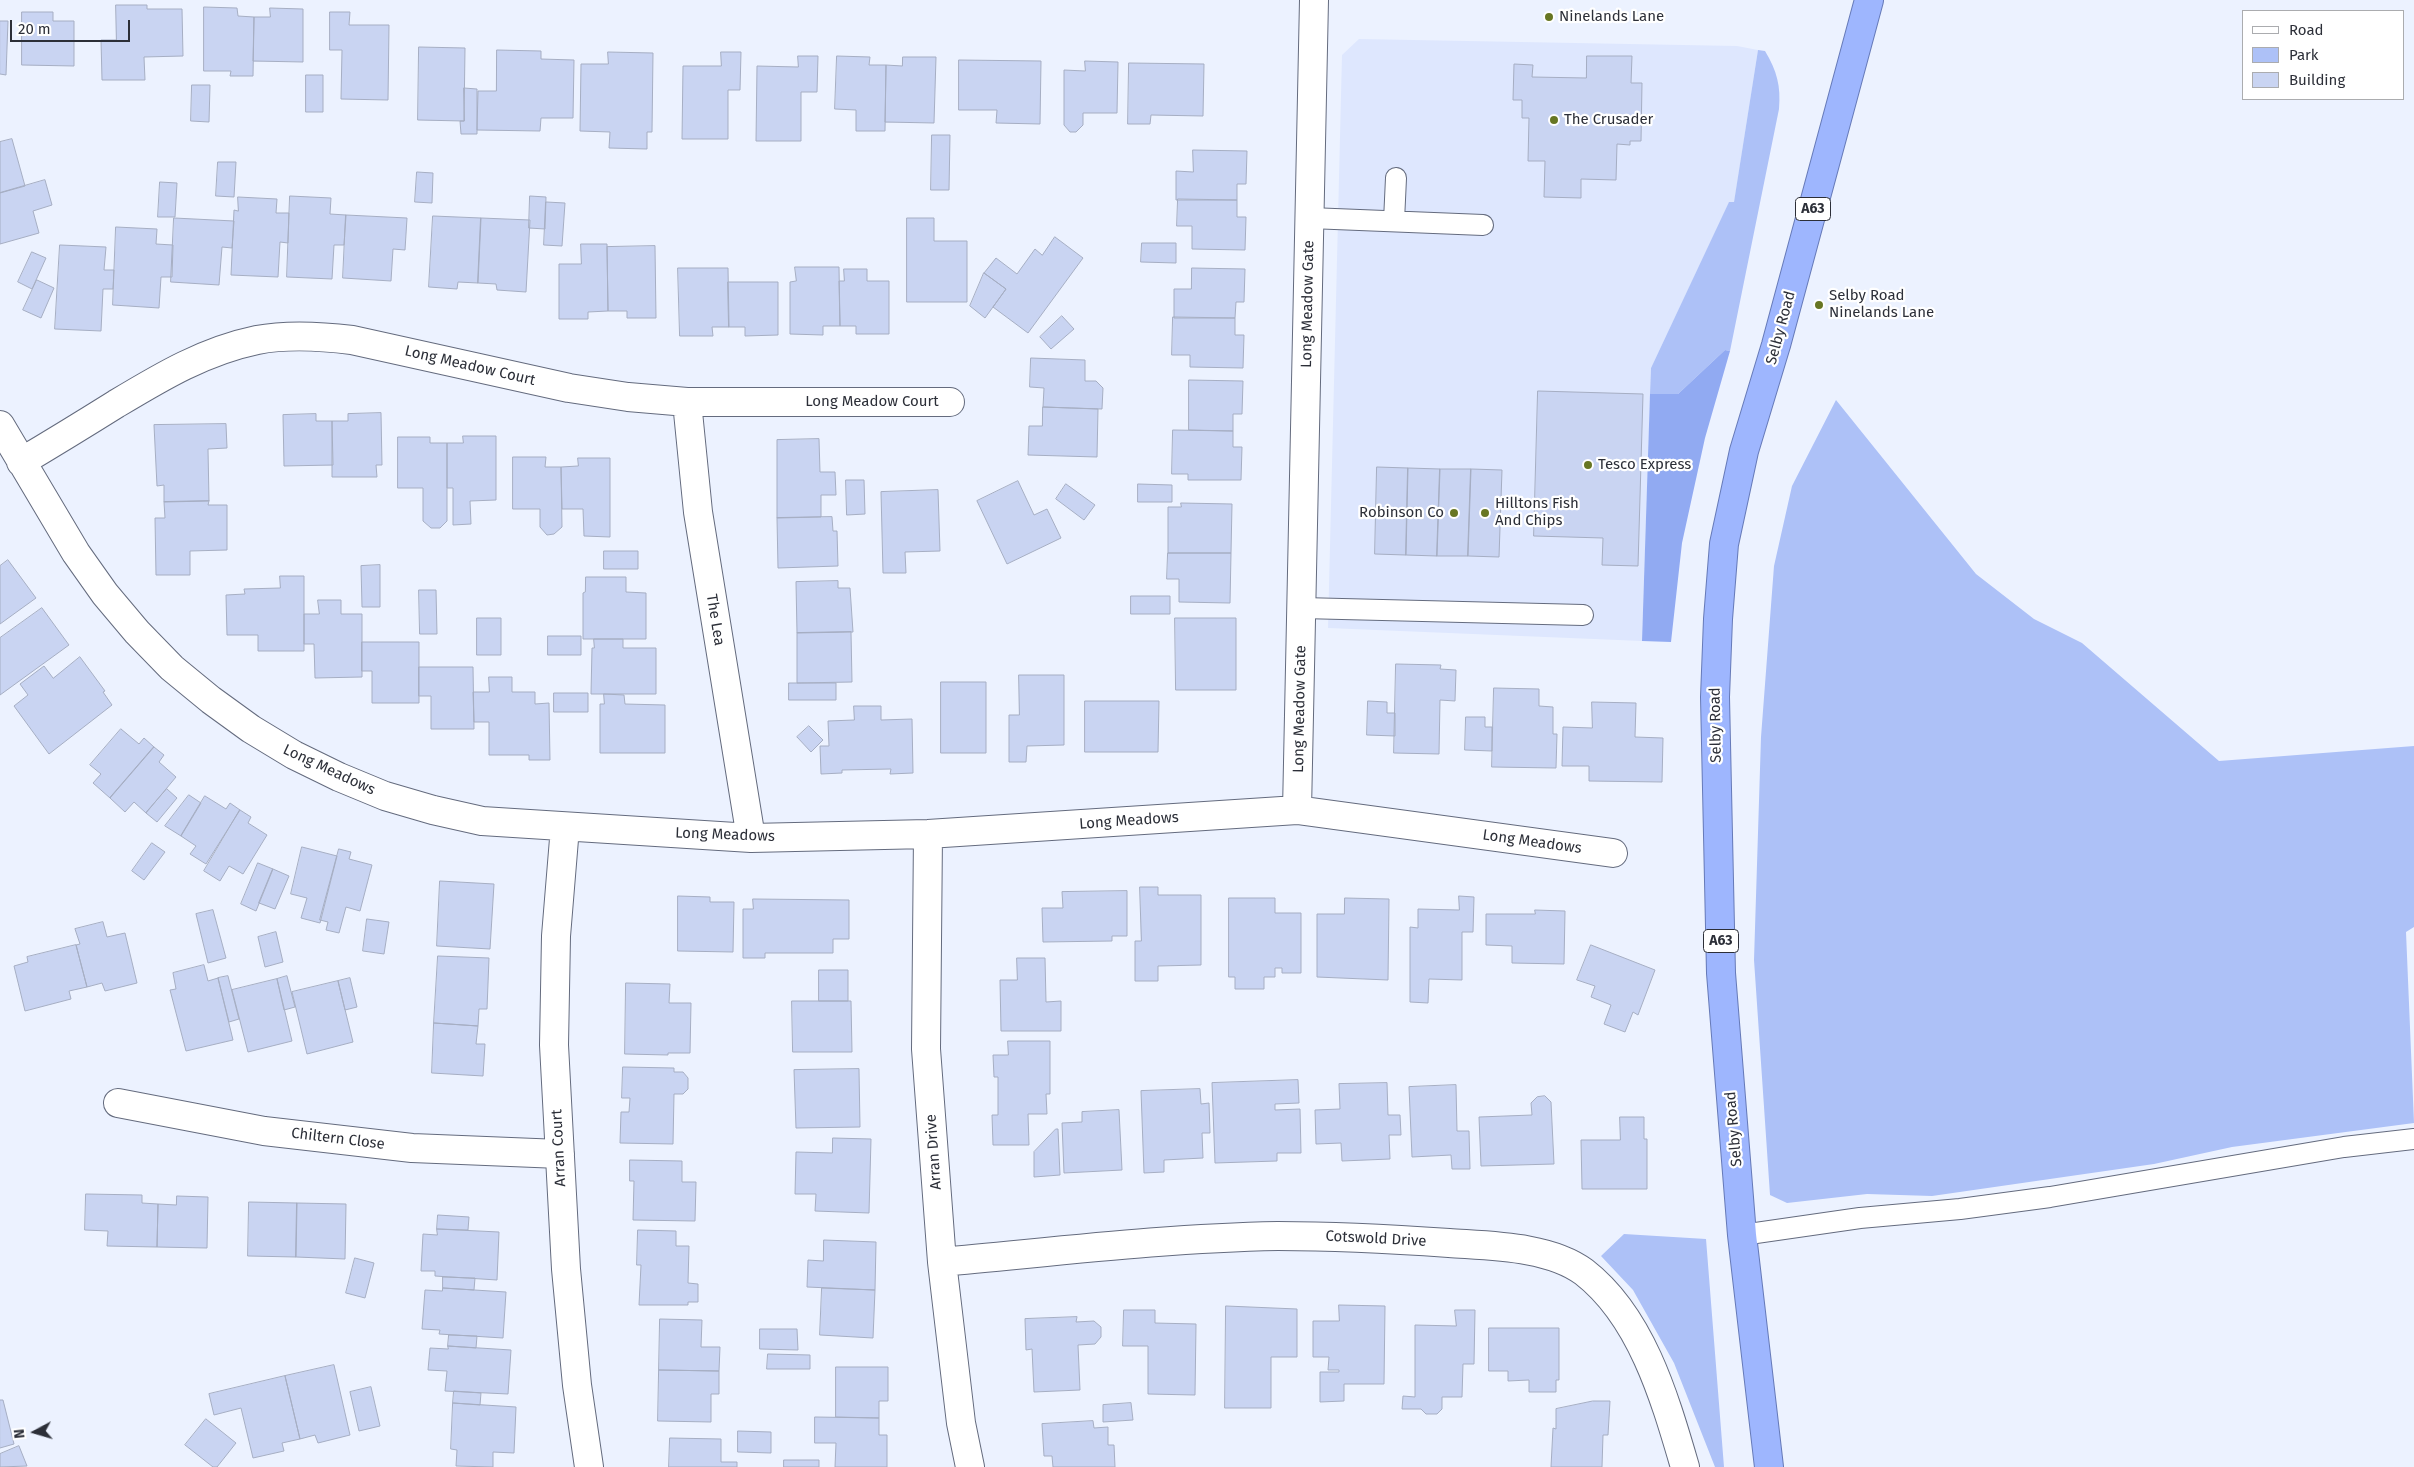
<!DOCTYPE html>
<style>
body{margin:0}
#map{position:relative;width:2414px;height:1467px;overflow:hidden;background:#ecf2ff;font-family:"Fira Sans",sans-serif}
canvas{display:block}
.legend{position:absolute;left:2242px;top:10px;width:162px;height:90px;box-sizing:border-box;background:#fff;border:1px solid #abacaf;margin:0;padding:6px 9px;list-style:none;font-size:15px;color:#2c2f38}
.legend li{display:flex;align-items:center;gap:10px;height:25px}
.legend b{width:25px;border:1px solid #abacaf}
.north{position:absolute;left:10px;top:1407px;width:50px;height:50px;-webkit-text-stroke:4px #fff;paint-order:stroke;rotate:264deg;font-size:14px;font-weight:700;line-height:20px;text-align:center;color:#2c2f38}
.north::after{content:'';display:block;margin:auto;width:18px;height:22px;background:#2c2f38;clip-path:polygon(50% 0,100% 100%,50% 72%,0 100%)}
.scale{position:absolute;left:10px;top:20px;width:120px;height:22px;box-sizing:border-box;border:2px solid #2c2f38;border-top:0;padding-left:6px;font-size:15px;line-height:18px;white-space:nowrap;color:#2c2f38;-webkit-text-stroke:4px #fff;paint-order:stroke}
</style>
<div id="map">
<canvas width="2414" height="1467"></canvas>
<ul class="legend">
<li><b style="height:6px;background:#fff"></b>Road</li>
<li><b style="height:14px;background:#adc1f7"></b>Park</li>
<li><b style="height:14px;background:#c9d4f2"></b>Building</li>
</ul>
<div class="north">N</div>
<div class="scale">20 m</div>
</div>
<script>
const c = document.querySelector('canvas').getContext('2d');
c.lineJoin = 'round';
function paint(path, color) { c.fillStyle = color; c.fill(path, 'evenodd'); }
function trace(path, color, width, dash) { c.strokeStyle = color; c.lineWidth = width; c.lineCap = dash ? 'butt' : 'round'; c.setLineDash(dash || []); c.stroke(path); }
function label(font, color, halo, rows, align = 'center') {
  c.font = font + ' "Fira Sans",sans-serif'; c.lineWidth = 4.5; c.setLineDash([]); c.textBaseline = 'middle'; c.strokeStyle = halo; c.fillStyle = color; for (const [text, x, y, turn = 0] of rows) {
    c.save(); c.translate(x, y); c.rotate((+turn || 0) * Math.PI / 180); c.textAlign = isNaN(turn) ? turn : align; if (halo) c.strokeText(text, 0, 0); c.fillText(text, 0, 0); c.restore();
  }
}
const built = new Path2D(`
 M1359 39 1737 46 1758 50 1734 203H1729L1651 368 1642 641 1328 628 1342 55Z`);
const green = new Path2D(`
 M1758 50 1765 51C1777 71 1781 86 1779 109L1730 351 1725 350 1678 394H1650L1651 368 1729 202H1734Z
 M1836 400 1976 574 2034 619 2082 643 2219 761 2414 746V927L2406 932 2414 1123 2232 1147 2154 1164 1932 1196 1867 1194 1787 1203 1770 1195 1754 960 1761 737 1774 566 1792 486Z
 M1624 1234 1706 1239 1724 1467H1715L1674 1363 1633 1290 1601 1256Z`);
const forest = new Path2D(`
 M1725 350 1730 351 1705 438 1682 543 1671 642 1642 641 1650 394H1678Z`);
const building = new Path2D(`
 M116 5H147V9H182L183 56 144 57 145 80H102L101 40H116Z
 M204 7 237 8 238 16 254 17 253 76H230L231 71H204Z
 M270 8 303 9V62L253 61 254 17H270Z
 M22 12H53V21H74V66L22 65Z
 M330 12H350L349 25H389L388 100 341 99 342 50H330Z
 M0 21H8L6 75 0 74Z
 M419 47 465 48 464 121 418 120Z
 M497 50 541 51V59L574 60 573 118H541L540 131 477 130 478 91H496Z
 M608 52 653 53 652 132H647V149L609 148 610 132 580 131 581 64H608Z
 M721 52H741L740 90H728V139H682L683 66H721Z
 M798 56H818L817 92H801V141H756L757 66 798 67Z
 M837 56 870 57 869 65H886L885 131H856V110L835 109Z
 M1587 56H1632L1631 83H1642L1641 141H1630V145L1617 144 1616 180 1581 179V198L1544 197 1545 161H1528L1529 118H1522V100H1513L1514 64 1533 65 1532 77 1586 78Z
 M903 57H936L934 123 885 122 886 65 902 66Z
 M959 60 1041 61 1040 124 996 123 997 110H959Z
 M1085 61 1118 62 1117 113H1083V125L1076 132H1070L1064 125V70L1085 71Z
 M1129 63 1204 64 1203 116 1151 115 1150 124H1128Z
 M306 75H323V112H306Z
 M192 85H210L209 122 191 121Z
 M464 88 477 89V134H461L460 121H464Z
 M932 135H950L949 190H931Z
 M12 139 25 186 0 193V142Z
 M1193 150 1247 151 1246 184H1237V200H1176V171L1193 172Z
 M218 162H236L234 197 216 196Z
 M417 172 433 173 432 203 415 202Z
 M45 180 52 205 33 211 39 233 0 244V193Z
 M160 182 177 183 175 217H158Z
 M290 196 331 198 330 214 346 215 344 245H334L332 279 287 277Z
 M530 196 546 197 545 229 529 228Z
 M238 197 277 199 276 213H289L288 243 280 242 278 277 231 275 234 210 238 211Z
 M1178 199 1237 200V217H1246L1245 250 1192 249V226H1177Z
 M546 202 565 203 562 246 544 245Z
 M346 215 407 218 405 250 393 249 391 281 343 278Z
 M433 216 481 218 478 283 458 282 457 289 429 287Z
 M174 218 234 221 232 248 222 247 219 285 171 282Z
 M481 218 530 220 526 292 497 290 496 284 478 283Z
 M907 218H934V241H967V302H907Z
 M116 227 157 229 156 244 173 245 172 277H161L159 308 113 305Z
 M1055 237 1083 258 1028 333 993 307 1006 289 984 273 996 258 1017 274 1035 249 1042 255Z
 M1142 243H1176V263L1141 262Z
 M581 244H607L608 311 588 312V319H559V264H581Z
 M60 245 106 247 104 270H114L113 289H103L101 331 55 329Z
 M655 246 656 318H627V311H608L607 247Z
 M32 252 46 258 32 289 18 282Z
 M795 267H839L840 326H823V335L790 334V282L796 281Z
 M678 268H728L729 327H712L713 336H680Z
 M1192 268 1245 269 1244 302H1236L1235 318H1174V289H1191Z
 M844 269H867V281H889V334H856V326H840L839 281H844Z
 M984 273 1006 289 985 318 970 306Z
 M37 280 54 288 41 318 23 310Z
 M728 282H778V335L745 336V327H729Z
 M1062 316 1074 329 1051 349 1040 337Z
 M1173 317 1235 318V335H1244L1243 368 1190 367V355H1172Z
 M1031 358 1085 360V381H1096L1103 388 1102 409 1043 407 1044 388 1030 387Z
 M1189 380 1243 381 1242 414H1233V431L1189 430Z
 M1538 391 1643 394 1638 566 1602 565 1603 538 1534 536Z
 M1043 407 1098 409 1097 457 1028 455 1029 426H1042Z
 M381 413 382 465H376L377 477H332V421H348V414Z
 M316 414V421H332L333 465 284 466 283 415Z
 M226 424 227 448 208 449 209 501 164 502V485L157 486 154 425Z
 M1173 430 1233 431V447H1242L1241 480H1188V474H1172Z
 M463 436H496V500L470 501 471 524 453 525V488H447V443H463Z
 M398 437H430V443H447V521L440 528H431L423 521V488H398Z
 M819 439 820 472H835L836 495H821V517L777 518V440Z
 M513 457H546L545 467H561L562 527 554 534 547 535 540 527V509H513Z
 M578 458H610V537L584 536 583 509H562L561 467 578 466Z
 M1377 467 1408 468 1406 555 1375 554Z
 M1408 468 1440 469 1437 556 1406 555Z
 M1440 469H1471L1468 556H1437Z
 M1471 469 1502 470 1499 557 1468 556Z
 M846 480H864L865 514 847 515Z
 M1018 481 1034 515 1047 509 1061 538 1007 564 977 501Z
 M1066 484 1095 505 1084 520 1056 499Z
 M1138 484 1172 485V502H1138Z
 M938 490 940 551 905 552 906 573H883L881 492Z
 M209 501 208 505H227V550L190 551V575H156L155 518H165L164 502Z
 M1181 503 1232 504 1231 553H1168V507H1181Z
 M832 517 833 531H837L838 566 778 568 777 518Z
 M604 551H638V569H604Z
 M1168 553H1231L1230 603 1179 602V579H1167Z
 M8 560 36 598 0 624V566Z
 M380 565V607H362L361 566Z
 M280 576H304V651H258V635H227L226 595 245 594 244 589 280 588Z
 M586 577H626V592L646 593V639H583V593L585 592Z
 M838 581V588H850L853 632 797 633 796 582Z
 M419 590H436L437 634H420Z
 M1131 596H1170V614H1131Z
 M318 600H341V614H362V677L315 678 314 644H304V614H319Z
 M42 608 69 645 0 695V638Z
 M477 618H501V655H477Z
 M1175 618H1236V690H1176Z
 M851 632 852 682 797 683V633Z
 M548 636H581V655H548Z
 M594 639H623V648H656V694H591L592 648H594Z
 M362 642H419V703H372V671H362Z
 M80 657 105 691 103 692 112 705 49 754 14 706 28 695 20 684 44 666 53 678Z
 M1396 664 1441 665 1440 669 1456 670 1455 701 1440 700 1439 754 1394 753Z
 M419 667H473L474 729H431V696H419Z
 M1019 675H1064V745L1027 746 1026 762H1009V715H1019Z
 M489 677H512V692H535V704L549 703 550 760H529V755H489V722H474L473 692H489Z
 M941 682H986V753H941Z
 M789 683H836V700H789Z
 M1494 688 1539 689V706L1553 707V734H1557L1556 768 1492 767Z
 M554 693H588V712H554Z
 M604 694 624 695 625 704 665 705V753H600V704H604Z
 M1085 701H1159L1158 752H1085Z
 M1368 701 1387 702V713H1395V736L1367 735Z
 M1592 702 1636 703 1635 737 1663 738 1662 782 1589 781V766H1562L1563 727 1592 728Z
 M854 706H881V720L912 719 913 773 890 774 891 769 842 770V773L821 774 820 746H829L828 721 854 720Z
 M1466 717H1485V727H1492V751L1465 750Z
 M809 726 823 740 811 752 797 737Z
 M121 729 139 744 144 738 154 747 110 798 93 783 101 774 90 765Z
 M154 747 164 755 159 762 176 777 146 813 134 802 125 812 110 798Z
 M167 789 177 798 157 822 146 813Z
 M189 795 201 803 181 836 165 826Z
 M205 796 226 809 230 803 240 810 206 864 190 854 196 846 181 836Z
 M240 810 251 817 248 823 267 835 243 874 229 866 220 881 204 871Z
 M152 843 165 852 144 880 132 871Z
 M302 847 337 856 320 923 301 918 307 898 291 894Z
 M339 849 351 852 349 859 372 865 360 911 346 907 339 933 326 930 328 922 320 920Z
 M258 863 273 869 256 911 241 904Z
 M273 869 289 876 275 909 259 903Z
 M440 881 494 884 490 949 437 946Z
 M1140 887H1158V895H1201V965L1158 966V981H1135V941H1141Z
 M1127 891V936H1112V941L1043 942 1042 908H1063L1062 892Z
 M678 896 710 897V902H734L733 952 678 951Z
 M1459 896 1474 897 1473 932H1462V980L1429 979 1428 1003 1410 1002V927L1418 928V909L1459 910Z
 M1229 898H1275V913H1301V973H1282V968H1275V977H1264V989H1235V977H1229Z
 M1345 898 1389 899 1388 980 1317 977V914H1344Z
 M753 899 849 900V939H833V953H765V958H743V909H753Z
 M213 910 226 958 208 963 196 914Z
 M1535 910 1565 911 1564 964 1512 963V946L1486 945V914H1535Z
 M367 919 389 922 384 954 363 951Z
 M103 922 107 937 125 933 137 983 105 991 102 983 87 987 76 945 80 944 75 929Z
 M276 932 283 962 265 967 258 937Z
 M76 945 87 987 69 991 71 999 25 1011 14 966 28 962 27 957Z
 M1591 945 1655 970 1638 1015 1633 1012 1625 1032 1604 1024 1611 1005 1591 997 1595 986 1577 980Z
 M438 956 489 958 487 1009H479L478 1026 434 1023Z
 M1017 958H1045L1046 1002 1061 1001V1031H1001L1000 980H1017Z
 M204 965 208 981 218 978 233 1040 186 1051 170 990 176 989 173 973Z
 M819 970H848V1001H819Z
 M228 976 239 1019 229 1022 218 978Z
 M287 976 295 1007 284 1010 277 979Z
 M350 978 357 1007 345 1010 338 981Z
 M277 979 292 1041 248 1052 232 990Z
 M338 981 353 1042 307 1054 292 992Z
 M626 983 670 984 669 1003H691L690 1053H668V1055L625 1054Z
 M792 1001H851L852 1052H793Z
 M434 1023 478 1026 476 1044H485L483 1076 432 1073Z
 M1008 1041H1050V1094H1046L1047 1114H1028L1029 1145H993L992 1115H998V1077H994L993 1055H1008Z
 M623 1067 674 1068V1072H683L688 1078V1089L683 1094H674L673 1144 620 1143 621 1112H629L630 1098H622Z
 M859 1069 860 1127 796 1128 794 1070Z
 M1298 1080 1299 1103 1275 1104V1110L1300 1109 1301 1153H1277V1161L1215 1163 1212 1083Z
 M1387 1083 1388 1115H1400L1401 1135H1389L1390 1159 1342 1161 1341 1143 1316 1144 1315 1110 1340 1109 1339 1084Z
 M1456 1085 1457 1131H1469L1470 1169H1452L1451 1155 1412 1157 1409 1087Z
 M1200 1089 1201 1104 1209 1103 1210 1133H1202L1203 1158 1164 1160V1172L1144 1173 1141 1091Z
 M1545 1096 1551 1102 1554 1164 1481 1166 1479 1117 1532 1115 1531 1103 1537 1097Z
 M1119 1110 1122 1170 1064 1173 1062 1123 1082 1122V1112Z
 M1620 1117H1644V1139H1647V1189H1582L1581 1140H1620Z
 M1056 1129H1058L1060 1175 1034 1177V1152Z
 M833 1138 871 1139 869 1213 815 1211 816 1194H795L796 1152 832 1153Z
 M630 1160 682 1161V1182H696L695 1221 633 1220 634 1181H630Z
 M86 1194 142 1195V1203L158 1204 157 1247 107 1246 108 1231 85 1230Z
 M177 1196 208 1197 207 1248 157 1247 158 1204 176 1205Z
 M249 1202 297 1203 296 1257 248 1256Z
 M297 1203 346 1204 345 1259 296 1257Z
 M438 1215 469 1217 468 1230 437 1229Z
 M437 1229 499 1232 497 1280 435 1276V1271H421L423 1234 437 1235Z
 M638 1230 676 1231V1246H689L688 1283 698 1284V1302H688V1305H639L641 1265H637Z
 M824 1240 876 1242 875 1290 807 1287 808 1260 823 1261Z
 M355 1258 374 1263 365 1298 346 1293Z
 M443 1277 475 1278 474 1290 443 1288Z
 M443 1288 506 1292 503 1338 439 1334 440 1330 422 1329 425 1290 442 1291Z
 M822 1288 875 1290 873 1338 820 1335Z
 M1339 1305 1385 1306 1384 1384H1344V1401L1320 1402V1372H1339V1370H1328L1329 1357H1313V1321H1339Z
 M1226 1306 1297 1309V1357H1271V1408H1225Z
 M1124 1310H1155V1323L1196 1324 1195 1395 1148 1394V1346H1123Z
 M1455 1310H1475L1474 1364H1463L1462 1397H1442V1409L1437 1414H1426L1421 1409H1402L1403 1396 1415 1397V1325L1456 1326Z
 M1077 1317 1076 1322 1094 1321 1101 1327V1337L1095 1344 1078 1345 1080 1390 1034 1392 1032 1349 1026 1350 1025 1319Z
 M660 1319 702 1320 701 1347H720L719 1371 659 1370Z
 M1489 1328H1559V1380H1556V1392H1529V1380L1508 1381V1371H1489Z
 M760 1329H797L798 1350 760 1349Z
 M449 1335 477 1336 476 1348 448 1346Z
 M448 1346 511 1350 508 1394 445 1391 447 1371 428 1370 430 1348 448 1349Z
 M768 1354 810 1355V1369H767Z
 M334 1365 350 1435 318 1443 315 1435 300 1439 285 1376Z
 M836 1367H888V1401H879V1418L836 1417Z
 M659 1370 719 1371V1394H711V1422L658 1421Z
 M285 1376 300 1439 282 1443 284 1451 253 1458 241 1408 214 1415 209 1394Z
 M371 1387 380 1426 359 1431 350 1392Z
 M454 1391 481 1393 480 1405 453 1403Z
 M0 1400H3L14 1444 0 1448Z
 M1593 1401H1610L1608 1435H1603L1602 1467H1551L1553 1428 1556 1429V1409Z
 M453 1403 516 1407 514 1453 493 1452V1467L456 1466 457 1450 451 1449Z
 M1131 1403 1133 1420 1103 1422V1405Z
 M815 1417 879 1418V1435H887V1467H835L836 1443H815Z
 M206 1419 236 1443 217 1467H213L185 1445Z
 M1093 1421 1094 1428 1108 1427V1445H1114L1115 1467H1053L1052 1456H1044L1042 1424Z
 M738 1431 771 1432V1453L738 1452Z
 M670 1438 721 1439V1462H737V1467H669Z
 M19 1446 27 1466 0 1467V1454Z
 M784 1460H819V1467H784Z`);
const service = new Path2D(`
 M1310 218 1483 225
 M1394 221 1396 178
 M1302 608 1583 615
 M1742 1235 1860 1218 1960 1209 2050 1197 2344 1147 2414 1139`);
const minor = new Path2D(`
 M687 402 698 512 751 838
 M0 425 76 553 105 594 137 632 172 668 211 700 251 729 294 755 339 777 385 796 433 810 482 821 751 838 928 834 1297 810 1613 853
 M21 462C53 443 84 424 116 404 161 377 204 351 257 340 288 334 320 336 352 340L569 388 628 397 687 402H950
 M1297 810 1314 0
 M565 827 556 936 554 1045 566 1269 577 1385 589 1467
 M928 834 926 1049 942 1262 961 1423 970 1467
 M118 1103 264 1131 412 1148 560 1154
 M942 1262C1053 1252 1166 1238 1278 1236 1335 1236 1392 1239 1449 1243 1490 1246 1549 1246 1584 1272 1642 1317 1665 1399 1685 1467`);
const trunk = new Path2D(`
 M1769 1467 1742 1235 1721 973 1715 697 1718 619 1724 544 1744 451 1776 345 1869 0`);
const markers = [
 [1549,17,5,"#677623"],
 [1554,120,5,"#677623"],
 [1819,305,5,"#677623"],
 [1588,465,5,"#677623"],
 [1454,513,5,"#677623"],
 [1485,513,5,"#677623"]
];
const shields = [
 [1813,209,35],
 [1721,941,35]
];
const shieldNames = [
 ["A63",1813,209],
 ["A63",1721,941]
];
const poiNames = [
 ["Ninelands Lane",1559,17],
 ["The Crusader",1564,120],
 ["Selby Road",1829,296],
 ["Ninelands Lane",1829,313],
 ["Tesco Express",1598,465],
 ["Hilltons Fish",1495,504],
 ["And Chips",1495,521],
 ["Robinson Co",1444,513,"right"]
];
const streetNames = [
 ["Long Meadow Gate",1308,304,-89],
 ["Selby Road",1781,328,-75],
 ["Long Meadow Court",470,366,13],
 ["Long Meadow Court",872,402],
 ["The Lea",715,620,81],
 ["Long Meadow Gate",1300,709,-89],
 ["Selby Road",1716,725,-91],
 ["Long Meadows",329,770,25],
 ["Long Meadows",1129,821,-4],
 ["Long Meadows",725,835,2],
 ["Long Meadows",1532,842,8],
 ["Selby Road",1734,1129,-95],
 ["Chiltern Close",338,1139,7],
 ["Arran Court",559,1148,-93],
 ["Arran Drive",934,1152,-94],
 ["Cotswold Drive",1376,1239,3]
];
paint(built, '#dee7fe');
paint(green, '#adc1f7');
paint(forest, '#91aaf2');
paint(building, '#c9d4f2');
trace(building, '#a6aec3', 1);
trace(service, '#646b7e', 22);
trace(minor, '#646b7e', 30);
trace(trunk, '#667ab8', 30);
trace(service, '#fff', 20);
trace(minor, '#fff', 28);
trace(trunk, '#9eb6fe', 28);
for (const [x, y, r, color] of markers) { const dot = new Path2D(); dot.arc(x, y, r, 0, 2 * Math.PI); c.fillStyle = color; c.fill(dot); trace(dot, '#fff', 2); }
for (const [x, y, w] of shields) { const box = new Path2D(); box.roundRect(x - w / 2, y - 11.5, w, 23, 4); c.fillStyle = '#fff'; c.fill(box); trace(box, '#2c2f38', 1); }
label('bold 14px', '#2c2f38', null, shieldNames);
label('15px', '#2c2f38', '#fff', poiNames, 'left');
label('15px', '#2c2f38', '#fff', streetNames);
</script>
